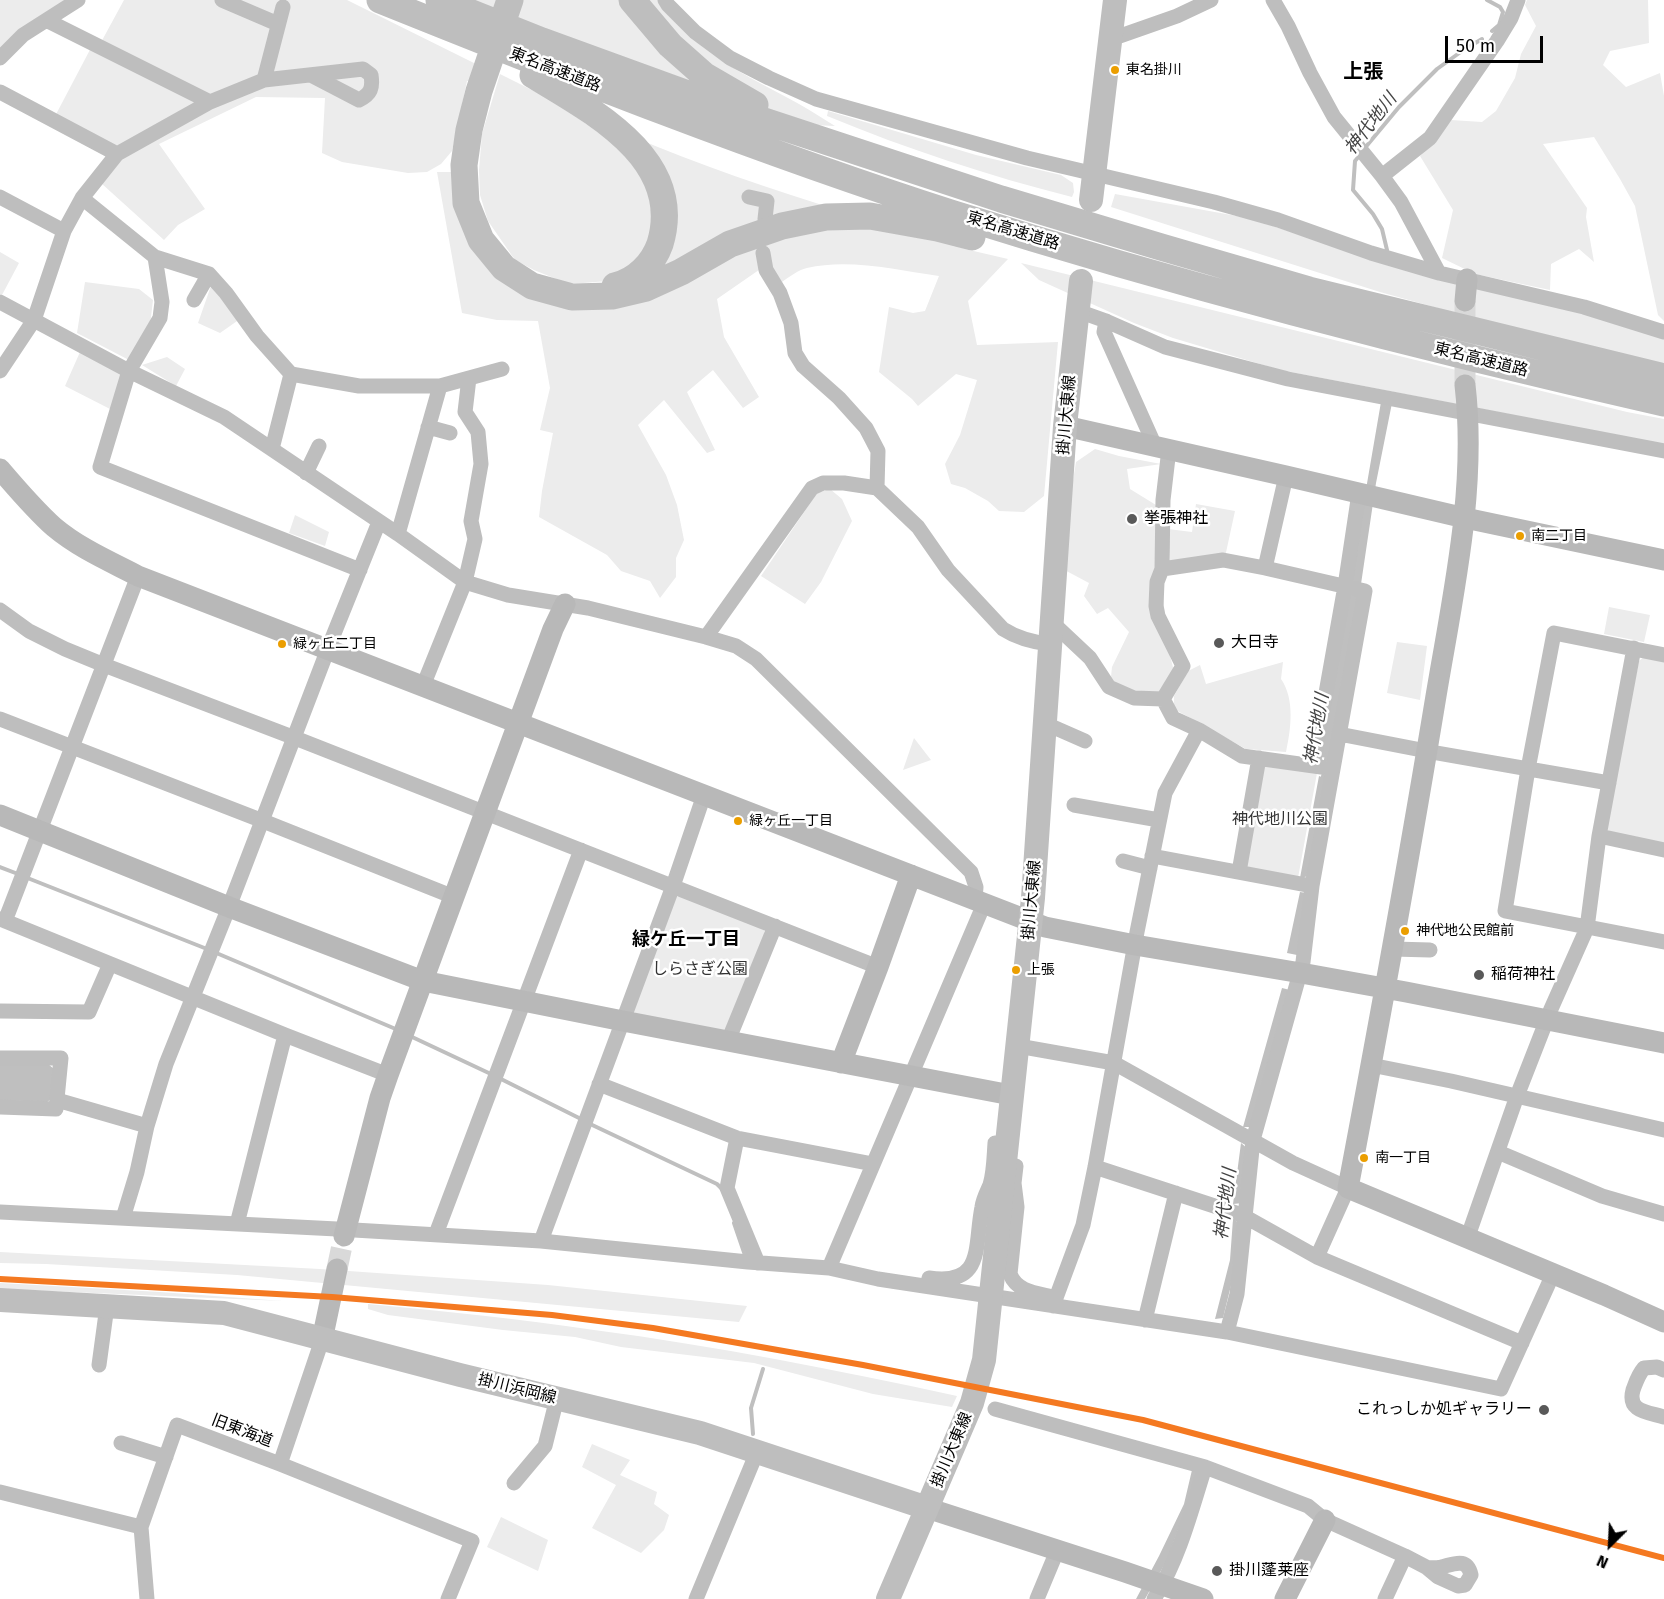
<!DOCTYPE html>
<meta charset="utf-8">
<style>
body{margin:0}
#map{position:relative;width:1664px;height:1599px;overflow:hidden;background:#fff;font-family:"Fira Sans",sans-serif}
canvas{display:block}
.north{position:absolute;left:1580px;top:1515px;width:60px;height:60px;-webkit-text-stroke:4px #fff;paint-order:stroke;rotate:204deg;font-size:16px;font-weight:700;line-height:24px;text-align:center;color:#000}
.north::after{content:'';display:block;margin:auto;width:21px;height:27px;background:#000;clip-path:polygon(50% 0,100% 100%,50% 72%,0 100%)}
.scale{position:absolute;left:1445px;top:36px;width:98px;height:27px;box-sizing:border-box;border:3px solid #000;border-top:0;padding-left:8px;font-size:18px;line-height:21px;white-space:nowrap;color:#000;-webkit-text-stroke:4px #fff;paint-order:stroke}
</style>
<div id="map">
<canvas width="1664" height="1599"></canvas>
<div class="north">N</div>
<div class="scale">50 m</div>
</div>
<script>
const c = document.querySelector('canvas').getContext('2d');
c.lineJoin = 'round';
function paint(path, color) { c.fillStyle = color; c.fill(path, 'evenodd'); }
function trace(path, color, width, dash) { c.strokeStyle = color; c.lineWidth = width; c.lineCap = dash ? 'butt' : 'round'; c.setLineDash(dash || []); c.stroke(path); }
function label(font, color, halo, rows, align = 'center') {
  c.font = font + ' "Fira Sans","Noto Sans JP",sans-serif'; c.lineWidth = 5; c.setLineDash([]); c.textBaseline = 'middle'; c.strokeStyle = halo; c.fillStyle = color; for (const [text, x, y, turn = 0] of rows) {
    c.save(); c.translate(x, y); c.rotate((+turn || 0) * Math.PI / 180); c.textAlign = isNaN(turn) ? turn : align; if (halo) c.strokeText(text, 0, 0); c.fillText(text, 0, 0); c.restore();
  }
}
const green = new Path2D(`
 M0 0H75L0 56Z
 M124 0H347L478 65 472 81H467L452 151 441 164 427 172 408 173 342 162 322 153 325 98 256 97 159 144 205 209 178 225 164 240 101 183 113 165 205 105 112 151 53 120 93 44 99 46Z
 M465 0H659C693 52 746 75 799 104 812 111 823 119 835 126L790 124Z
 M1527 0H1648L1649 43 1610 51 1603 65 1626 87 1660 73 1664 96V321L1658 315 1635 206 1620 179 1594 137 1543 144 1587 208 1586 217 1594 262 1579 249 1551 264 1550 290 1475 274 1442 258 1453 210 1420 156 1451 120 1482 122 1496 111 1515 78 1521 54 1536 26 1525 5Z
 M500 74 554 101 635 159 658 212 647 254 608 281 583 283H566L534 270 515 260 488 221 480 195 479 170 482 134Z
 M828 111 976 155 1061 175 1073 183 1074 192 1072 197C989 176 907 149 827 116Z
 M629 135C699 165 771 189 844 212L641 279 667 234Z
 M437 172H460L474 228 554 297 791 230 842 223 911 231 965 249 1008 259 968 301 977 345 1058 342 1044 496 1024 512 999 511 988 501 965 488 951 484 945 464 960 435 977 380 956 374 918 406 912 399 879 372 889 307 913 313 925 311 939 276C898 270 848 258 807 268 798 270 789 277 782 282L769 263 717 299 724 337 759 397 743 408 713 370 687 392 715 450 707 453 664 400 638 425 666 475 677 505 684 540 676 558V577L660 598 650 581 621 571 607 555 539 517 542 491 553 433 540 430 550 388 538 321 497 320 462 313Z
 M1115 194 1248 218 1380 261 1527 298 1664 336V366L1599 353 1380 292 1111 207Z
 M0 252 19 263 2 295 0 294Z
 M1021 263 1627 412 1664 419V444L1280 370 1173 338 1134 323 1039 280Z
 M85 282 139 289 153 300 150 326 129 360 77 333Z
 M212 283 240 319 220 333 198 323Z
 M80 352 121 374 112 410 65 386Z
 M167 357 185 369 176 386 142 365Z
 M1095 449 1119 456 1161 464 1127 469 1130 489 1156 505 1167 644 1174 671 1163 699 1110 687 1112 667 1129 632 1108 608 1097 614 1084 596 1089 583 1059 567 1076 462Z
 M830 489 842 499 852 521 821 582 805 604 761 576 817 493Z
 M1196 504 1235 511 1225 557 1170 565 1168 529 1192 532Z
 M295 515 329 532 325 546 289 533Z
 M1609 607 1650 615 1644 642 1604 634Z
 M1397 642 1427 646 1420 700 1387 693Z
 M1644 657 1664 661V844L1609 833 1605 827 1639 661Z
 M1283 662 1281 679C1295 699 1291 729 1286 752L1246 749 1174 709V696L1188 671 1200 665 1206 684Z
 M914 738 931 760 903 770Z
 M1266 764 1317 773 1298 878 1248 869 1244 864 1261 769Z
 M681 896 764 928 765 937 728 1029 723 1033 636 1016 633 1010 676 897Z
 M0 1252 320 1269 548 1285 747 1306 739 1322 237 1275 46 1264 0 1263Z
 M0 1283 160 1292 283 1301 0 1289Z
 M368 1304C444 1311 519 1319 594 1330 716 1346 837 1370 957 1396L952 1407 873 1394 754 1363 621 1347 575 1337 503 1330 388 1315 368 1309Z
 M592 1444 630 1460 620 1475 657 1492 654 1504 669 1515 664 1530 641 1553 592 1528 616 1485 582 1467Z
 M501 1517 548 1540 538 1571 487 1547Z`);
const water = new Path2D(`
 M1381 402 1392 403 1376 483 1361 584 1330 758 1320 757Z
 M1319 776 1327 779 1309 876 1300 878Z
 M1300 892 1306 893 1297 955 1287 953Z
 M1282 988 1290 990 1251 1127H1243Z
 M0 1064H48L54 1069 53 1098 47 1102 0 1100Z
 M1241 1143 1248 1149 1243 1203 1233 1204Z
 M1233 1219 1241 1224 1237 1261 1223 1318 1215 1319 1230 1260Z
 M1192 1470 1199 1472 1167 1560 1145 1599H1136L1159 1556 1184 1504Z`);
const stream = new Path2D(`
 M1487 0 1500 7 1503 12 1499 25 1492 31
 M1364 149 1399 107 1437 69 1462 51 1482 39
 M1360 155 1355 161 1353 190 1373 214 1382 229 1387 250
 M1322 782 1327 754
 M0 867 18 874
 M25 877 207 949
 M214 952 398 1030
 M410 1036 493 1075
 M499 1078 581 1119
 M588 1123 717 1184 721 1188
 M734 1223 746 1258
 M753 1434 751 1408 763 1369`);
const secondaryTunnel = new Path2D(`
 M1465 301V385
 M337 1269 344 1236`);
const street = new Path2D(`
 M222 0 278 24
 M665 0 668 5 695 32 730 58 769 78 816 99 1027 158 1214 202 1278 220 1371 253 1439 273 1584 307 1664 332
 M1273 0 1288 26 1310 73 1334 117 1382 176 1401 202 1439 273
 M48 21 210 102
 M1111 35 1120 36 1177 16 1211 0
 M0 58 23 35 78 0
 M264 80 363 69 371 75C373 88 371 94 359 100L311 75
 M0 92 117 154
 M1382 176 1430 138 1497 41 1511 18 1518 0
 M0 197 64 231
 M749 197 767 201 765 219
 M82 198 155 257 209 274 226 293 257 336 291 374 272 449
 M763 253 766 270 780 293 791 323 795 353 803 366 839 398 866 428 878 451 877 488
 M155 257 162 302 160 318 129 371 100 467 360 570
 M194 300 209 274
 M0 302 129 371 224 417 398 534 465 582 508 595 588 608 706 637 736 646 756 659 971 872 976 887 975 900
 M1078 311 1106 321 1165 347 1288 379 1664 451
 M1106 321 1104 332 1155 446
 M0 371 34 320 64 231 82 198 117 154 210 102 264 80 283 7
 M291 374 359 386H440L502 369
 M428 427 450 433
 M306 473 319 446
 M398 534 440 386
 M1162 569 1223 560 1265 568
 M0 610 29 631 65 649 104 665 295 738 878 967
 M1051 627H1057L1090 658 1109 687 1134 698 1163 699 1183 666 1158 616 1156 606 1157 582 1162 569 1163 500 1169 449
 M706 637 812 488 823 483H844L877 488 918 527 948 570 1003 629C1017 638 1032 642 1049 644
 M1664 655 1554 633 1528 769 1505 911 1664 942
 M423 686 465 582 475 539 471 521 481 464 478 432 465 412 469 378
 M1163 699 1173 718 1199 730 1242 756 1321 767
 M0 719 263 821 454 897
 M1044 723 1085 741
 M1339 734 1437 753 1609 783
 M1313 766 1345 586 1359 493
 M1074 805 1159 820
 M1599 836 1664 850
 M1152 856 1312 886
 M1123 861 1150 868
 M1239 872 1259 758
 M0 919 285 1035 388 1075
 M5 921 138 576
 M1393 949 1430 950
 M0 1011 89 1012 110 964
 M728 1041 775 926
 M1018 1046 1114 1063 1293 1163 1348 1188 1317 1257
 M0 1058H61L56 1109 0 1107
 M1371 1065 1451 1081 1664 1130
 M599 1084 737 1138 873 1164
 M57 1100 147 1126
 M737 1138 727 1188 758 1263
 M1498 1152 1602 1196 1664 1214
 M1016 1166 1014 1183 1017 1207 1010 1274C1017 1292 1036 1293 1053 1297
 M1095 1167 1242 1215 1317 1257 1522 1343
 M0 1212 337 1229 541 1241 748 1262 829 1268 878 1279 1227 1332 1501 1389 1553 1274
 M123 1218 137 1172 147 1126 166 1064 229 907 331 641 379 522
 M237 1224 285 1035
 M436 1234 581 850
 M1467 1239 1517 1096 1551 1009 1587 928 1599 836 1634 648
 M541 1241 673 886 704 795
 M829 1268 984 904
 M929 1278C985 1286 974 1246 982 1207 983 1199 987 1192 990 1185 994 1172 994 1156 995 1143
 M1053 1306 1083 1225 1095 1167 1137 932 1165 793 1199 730
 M1145 1320 1176 1193
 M1227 1332 1237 1294 1253 1140 1303 962 1312 886 1365 591 1265 568 1286 476
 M99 1365 107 1306
 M1664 1370 1657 1367 1644 1368C1638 1375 1636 1382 1633 1390 1627 1412 1648 1412 1664 1417
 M995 1409 1205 1467 1308 1506 1325 1520 1405 1556 1426 1567 1438 1577 1458 1586 1465 1585 1471 1575C1467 1557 1454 1564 1441 1567 1436 1568 1431 1568 1426 1567
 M121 1443 166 1457
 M280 1464 322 1340
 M514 1483 545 1446 557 1398
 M0 1492 141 1527
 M147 1599 141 1527 177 1425 280 1464 472 1541 448 1599
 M696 1599 757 1452
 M1037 1599 1057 1551
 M1154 1599C1179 1559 1191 1512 1205 1467
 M1385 1599 1405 1556`);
const secondary = new Path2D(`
 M1465 301 1467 279
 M1465 385C1477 489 1453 594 1436 696 1409 860 1379 1024 1348 1188L1604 1295 1664 1322
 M1065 426 1286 476 1465 518 1664 560
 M0 469C17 489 34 509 54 527 79 548 109 561 138 576L1045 927 1135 945 1301 973 1406 992 1664 1043
 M0 815 229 907 423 981 623 1021 1011 1095
 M841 1063 878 967 911 875
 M344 1236 380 1098 388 1075 553 629 565 604
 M322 1340 337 1269
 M927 1508 1125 1572 1203 1599
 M1285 1599 1325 1520`);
const primary = new Path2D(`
 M1091 200 1115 0
 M0 1300 224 1313 460 1375 700 1433 927 1508
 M888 1599 972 1403 984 1360 1033 898 1065 426 1081 281`);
const highway = new Path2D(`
 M380 0C569 76 758 151 951 213 1186 287 1424 349 1664 403
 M439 0 542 41 737 112 1001 199 1161 247 1309 290 1664 377
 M510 0 479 91 469 130 464 165 466 203 481 240 504 268 532 286 572 297 612 296 646 288 681 272 730 244 782 226 826 217 870 216 937 228 972 237
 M632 0 670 45 705 76 755 105
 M533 75C592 111 686 159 660 244 653 264 636 281 615 286`);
const rail1 = new Path2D(`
 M0 1279 332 1297 552 1315 653 1328 863 1365 1143 1420 1664 1558`);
const markers = [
 [1115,70,5,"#eb9e00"],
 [1132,519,6,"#595959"],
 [1520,536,5,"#eb9e00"],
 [1219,643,6,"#595959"],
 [282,644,5,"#eb9e00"],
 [738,821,5,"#eb9e00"],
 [1405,931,5,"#eb9e00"],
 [1016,970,5,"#eb9e00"],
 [1479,975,6,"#595959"],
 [1364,1158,5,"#eb9e00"],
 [1544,1410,6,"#595959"],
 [1217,1571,6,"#595959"]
];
const busNames = [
 ["東名掛川",1126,70],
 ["南二丁目",1531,536],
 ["緑ヶ丘二丁目",293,644],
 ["緑ヶ丘一丁目",749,821],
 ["神代地公民館前",1416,931],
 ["上張",1027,970],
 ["南一丁目",1375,1158]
];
const streetNames = [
 ["東名高速道路",555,70,21],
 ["東名高速道路",1013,231,17],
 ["東名高速道路",1481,360,14],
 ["掛川大東線",1067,415,-85],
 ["掛川大東線",1032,900,-85],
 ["掛川浜岡線",517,1389,14],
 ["旧東海道",242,1431,21],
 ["掛川大東線",952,1450,-67]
];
const poiNames = [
 ["挙張神社",1144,519],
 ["大日寺",1231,643],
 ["稲荷神社",1491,975],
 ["これっしか処ギャラリー",1532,1410,"right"],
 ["掛川蓬莱座",1229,1571]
];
const parkNames = [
 ["神代地川公園",1280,820],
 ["しらさぎ公園",700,970]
];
const waterNames = [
 ["神代地川",1371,124,-52],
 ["神代地川",1317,729,-80],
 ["神代地川",1226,1204,-83]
];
const neighbourhoodNames = [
 ["緑ケ丘一丁目",686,940]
];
const quarterNames = [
 ["上張",1363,72]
];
paint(green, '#ececec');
paint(water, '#bfbfbf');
trace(stream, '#bfbfbf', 4);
trace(secondaryTunnel, '#d9d9d9', 21, [21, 10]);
trace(street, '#bebebe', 15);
trace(secondary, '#b8b8b8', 21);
trace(primary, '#bebebe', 24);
trace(highway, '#bebebe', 27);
trace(rail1, '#f47921', 6);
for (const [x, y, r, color] of markers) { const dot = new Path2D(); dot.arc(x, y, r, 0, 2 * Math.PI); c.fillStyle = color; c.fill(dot); trace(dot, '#fff', 2); }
label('14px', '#000', '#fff', busNames, 'left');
label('16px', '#000', '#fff', streetNames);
label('16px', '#000', '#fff', poiNames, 'left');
label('16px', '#333', '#fff', parkNames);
label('italic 18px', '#444', '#fff', waterNames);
label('bold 18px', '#000', '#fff', neighbourhoodNames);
label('bold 20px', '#000', '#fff', quarterNames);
</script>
